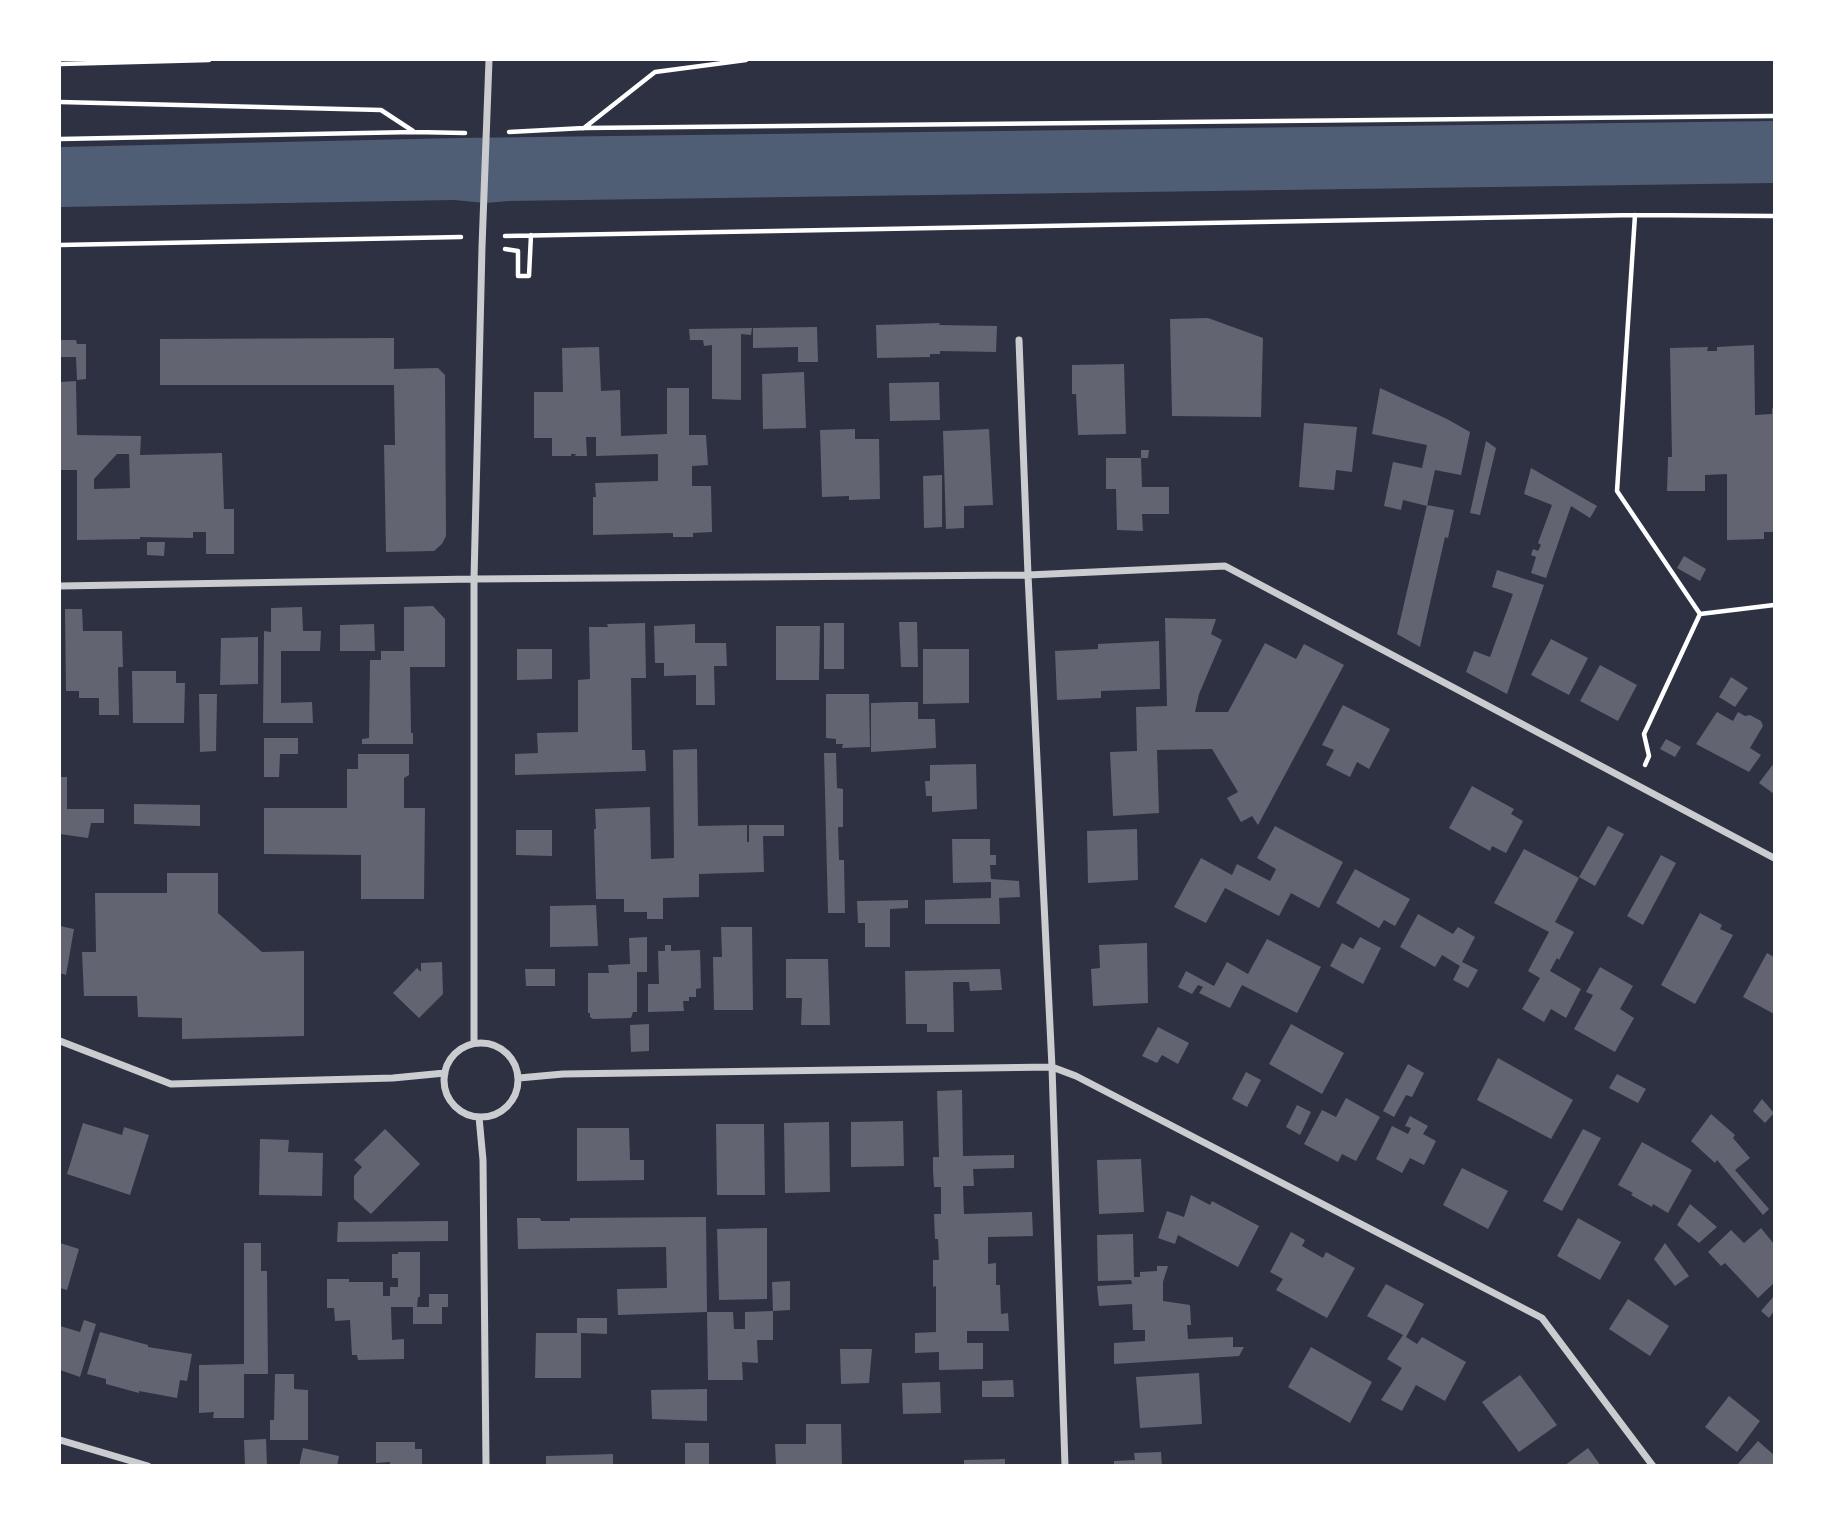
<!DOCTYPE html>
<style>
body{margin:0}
#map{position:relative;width:1834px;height:1525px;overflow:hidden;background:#2d3142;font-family:Raleway,sans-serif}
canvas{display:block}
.frame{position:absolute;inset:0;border:61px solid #fff;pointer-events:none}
</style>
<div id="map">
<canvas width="1834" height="1525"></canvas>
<div class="frame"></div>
</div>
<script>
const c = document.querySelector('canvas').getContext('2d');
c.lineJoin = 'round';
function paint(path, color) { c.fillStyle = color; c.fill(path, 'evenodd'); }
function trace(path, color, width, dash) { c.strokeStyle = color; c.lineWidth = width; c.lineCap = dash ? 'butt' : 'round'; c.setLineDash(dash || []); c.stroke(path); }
const water = new Path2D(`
 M1774 121V183L509 201 485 203 454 200 60 207V147L458 138Z`);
const building = new Path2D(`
 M1208 318 1263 338 1261 417 1172 416 1170 319Z
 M940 323 939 325 997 326 996 352 940 351V354H930V357L877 358 876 325Z
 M817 327 818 362H798V347L753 348V328Z
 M752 328 751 335 741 334V400L712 399V345L704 346 703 340H690L689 329Z
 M394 338V369L438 368 445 375 446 536 442 544 434 551 386 552 384 445H395L394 385H160V339Z
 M60 340H76L77 344H86V379L77 380 76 357H60Z
 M1754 345 1755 415 1772 414V409L1774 406V532H1764V539L1727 540V474L1705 475V491H1667L1668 457H1672L1670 348 1708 347 1707 351H1717V347Z
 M599 347 601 391 620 390 621 436 667 434V388H689V435H706L708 465 692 466V486H711L712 532 693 533V537H673V533H670L593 535V497H596L595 483 658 481V454L596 456V437H586L587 456H575L576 454H571V456H552V438H534V392H563L562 348Z
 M1124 364 1126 434 1078 435 1076 394H1072V365Z
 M804 372 806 428 763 429 762 374Z
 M76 381 77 435 141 436 140 455 222 453 224 509H234V554H206V532H193V538L140 537V539L77 540V470H60V382ZM117 454H129L130 488 94 489V479Z
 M939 382 940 420 890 421 889 383Z
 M1380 388 1447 419 1470 432 1461 475 1435 470 1427 506 1403 500 1401 510 1384 506 1393 462 1422 468 1427 445 1372 434Z
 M1304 423 1357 427 1352 472 1336 470 1334 490 1299 487Z
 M855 429V439H879L880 499 849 500V496L822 497 820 430Z
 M989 429 993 505 964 506V528L946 529 943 431Z
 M1486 441 1496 448 1480 515 1470 513Z
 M1141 450H1149L1148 458H1141Z
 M1106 458H1141L1142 487H1169V514H1142L1143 531 1117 530 1116 489H1106Z
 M1531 468 1597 506 1590 518 1571 506 1546 578 1531 573 1536 557 1531 555 1533 549 1538 551 1541 545 1538 543 1552 505 1524 494Z
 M942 475V527L924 528 923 476Z
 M1427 505 1454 510 1448 538 1445 537 1420 647 1397 634Z
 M147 542H165L164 556 147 555Z
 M1684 556 1706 569 1700 581 1677 568Z
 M1497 570 1544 585 1507 694 1466 672 1474 651 1490 657 1513 594 1492 587Z
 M433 606 445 619V667H410L411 733H413V744H362V739L369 738 370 660H381V651H404V607Z
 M302 607 303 631H321L320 651H281V703L312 702 313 723H263L264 631 271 632V608Z
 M65 609H82L83 631H122L123 667H118L119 715H99V698H79V691H66Z
 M1165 618 1216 619 1211 634 1222 640 1199 694 1195 712H1228L1265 643 1296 659 1304 644 1344 665 1258 825 1252 816 1241 822 1227 798 1238 792 1212 749 1157 750 1159 813 1113 816 1110 752 1137 751 1136 707 1167 706Z
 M899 622H917L918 667H901Z
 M645 623 646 678H631L632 750H645L646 771 515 775V754L538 753 537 733 578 732V680L590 679 589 627H608L607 624Z
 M824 623H844V669H824Z
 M374 624 375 651H340V625Z
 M695 624V643H726L727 666H714L715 705H696V675L664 676V663H655L654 626Z
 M776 626H820L819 680H776Z
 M258 637V684L220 685 221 638Z
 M1551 639 1588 658 1569 695 1531 675Z
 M1159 641 1160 689 1101 691V698L1057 700 1055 651 1098 649V644Z
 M517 649H552V679L517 680Z
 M923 649H969V703L923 704Z
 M1600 665 1637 685 1618 721 1580 701Z
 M132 671H176V683H185L184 723H133Z
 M1731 677 1748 688 1735 707 1719 697Z
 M199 694H217L216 751 200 752Z
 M826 694H869L870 747 842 748 843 744H836V739L826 738Z
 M904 702H918V719H935L936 748 871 752V703Z
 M1343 705 1390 729 1369 769 1357 762 1350 777 1326 765 1334 750 1322 745Z
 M1717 712 1733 721 1738 712 1745 716 1750 715 1761 721 1763 726 1750 748 1761 755 1749 772 1696 744Z
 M264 738H298V754H280L279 777H264Z
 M1666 739 1681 747 1675 757 1660 749Z
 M697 749 698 826 747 825V842H749V825H784V836H763L764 872 699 874V897L663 898V919H647V912H624V899H596L594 829H596L595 809 650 807 651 859 674 858 673 750Z
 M824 753H836L837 788 843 789V827H838L839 860H844L845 913H828Z
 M358 754H409V775L404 778V808H425L424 899H361V855L264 854V808H347V769H358Z
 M1774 763V794L1759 783Z
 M976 764 977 809 932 812V796H926L925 781H930V765Z
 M60 777H67V809H104V823H91L88 838 60 834Z
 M1472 786 1514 809 1511 814 1523 821 1506 853 1492 846 1490 851 1449 828Z
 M134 804 200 805V826L134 824Z
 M1275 826 1343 862 1319 908 1291 893 1279 916 1225 888 1206 923 1174 907 1201 858 1232 875 1237 864 1270 881 1276 869 1257 858Z
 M1608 826 1624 834 1595 886 1579 877Z
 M1137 829 1138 880 1088 883 1087 831Z
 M516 830H552V856L516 855Z
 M952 839H990V855H996V865H990L991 879 1019 881 1020 897 999 898 1000 924H925V900L991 898V882L953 883Z
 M1524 849 1579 878 1555 922 1574 932 1559 960 1557 958 1550 971 1581 989 1566 1018 1551 1009 1544 1022 1522 1009 1540 978 1528 971 1549 932 1494 903Z
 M1661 855 1676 863 1643 925 1627 916Z
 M1355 869 1410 899 1395 926 1384 920 1379 928 1336 903Z
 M167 873H218V913L262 952 304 951V1036L182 1039V1018L138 1017 137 996H84L82 952H96L95 893H167Z
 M908 900V908L890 909V947H865V923H858L857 901Z
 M596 905 598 946 550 947V906Z
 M1700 913 1722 925 1720 929 1733 935 1695 1004 1661 985Z
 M1418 914 1453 934 1458 927 1475 937 1462 962 1478 970 1468 988 1453 980 1460 966 1442 955 1435 967 1400 947Z
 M60 926 74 929 66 975 60 973Z
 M721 927H752L753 1010H714L713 957H722Z
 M647 937V972H637V1012H633L631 1018 593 1019 590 1017V1013H588V973H609L608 965 630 964 629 938Z
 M1360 937 1381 948 1363 984 1330 966 1342 943 1353 949Z
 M1267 939 1321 967 1297 1013 1242 985 1230 1008 1199 993 1203 987 1198 985 1192 994 1178 987 1186 971 1214 986 1227 962 1248 974Z
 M1147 943 1148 1003 1093 1006 1091 969 1100 968 1099 945Z
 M665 945H671V951L700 950 701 988 696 989V997H689V1001H683L684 1011 648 1012V984H659L658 951H665Z
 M1767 953 1774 957V1014L1743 997Z
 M786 959H828L830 1025H801L802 998H786Z
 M442 962 443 994 419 1018 393 993 417 968 421 972V963Z
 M1600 967 1633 986 1620 1009 1634 1018 1615 1052 1574 1029 1593 995 1586 992Z
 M525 969H555V986H526Z
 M1000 969 1002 990 970 991 969 982H953L954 1032H927V1024H906L905 971Z
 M649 1024V1051L631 1052 630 1025Z
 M1291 1024 1344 1053 1322 1094 1269 1064Z
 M1158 1027 1189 1043 1178 1064 1162 1055 1157 1063 1142 1056Z
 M1498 1058 1573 1100 1551 1139 1477 1100Z
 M1408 1064 1424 1073 1412 1097 1406 1095 1394 1117 1383 1111Z
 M1246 1072 1261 1080 1247 1107 1232 1099Z
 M1617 1074 1646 1089 1638 1103 1609 1088Z
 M962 1090 963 1156 1014 1155V1168L973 1169 974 1186H963L964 1214 1032 1212 1033 1236 988 1237V1264L996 1263V1285H1000L1001 1314 1008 1313 1009 1331H967V1343H983V1369L939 1370V1352L915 1353V1333L936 1332V1286L933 1287V1260H939L938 1239H935L934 1214H941V1187H934L933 1170V1157H939L937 1091Z
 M1346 1098 1380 1117 1356 1161 1342 1154 1338 1162 1304 1144 1322 1110 1336 1117Z
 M1762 1099 1774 1113 1765 1123 1753 1111Z
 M1297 1105 1311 1112 1300 1135 1286 1127Z
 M1711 1114 1735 1135 1733 1138 1750 1158 1735 1170 1769 1209 1763 1215 1717 1160 1715 1163 1691 1141Z
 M1410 1116 1428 1126 1423 1134 1436 1141 1424 1165 1410 1158 1402 1173 1376 1159 1392 1126 1408 1134 1411 1128 1405 1126Z
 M903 1121 904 1166 851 1167V1122Z
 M829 1122 830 1192 785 1193 784 1123Z
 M83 1123 122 1135 124 1127 149 1135 130 1195 67 1174Z
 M716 1124H764L765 1195H717Z
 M577 1128H629L630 1160H644V1180L577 1181Z
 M385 1129 420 1164 371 1214 354 1199V1176L362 1167 354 1160Z
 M1583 1129 1601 1138 1562 1211 1543 1201Z
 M260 1139 289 1140 288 1152 323 1153 322 1196 259 1195Z
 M1642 1142 1692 1170 1668 1213 1653 1204 1652 1207 1631 1195 1633 1193 1618 1185Z
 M1141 1159 1144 1212 1099 1214 1097 1160Z
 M1462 1168 1508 1191 1488 1229 1443 1205Z
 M1191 1195 1210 1205 1212 1201 1259 1226 1238 1267 1178 1235 1175 1244 1158 1238 1167 1211 1184 1217Z
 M1690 1204 1717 1227 1699 1243 1677 1225Z
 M706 1217 707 1312 618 1315 617 1289 667 1288 666 1247 518 1249 517 1218H540L541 1221H570V1218Z
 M1578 1218 1621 1242 1600 1280 1557 1256Z
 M448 1221V1241L337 1242 338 1222Z
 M767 1228V1299L719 1300 717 1229Z
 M1761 1228 1774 1244V1283L1758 1298 1725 1263 1721 1266 1708 1252 1731 1230 1744 1243Z
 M1291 1232 1305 1240 1302 1246 1323 1258 1326 1252 1355 1268 1327 1318 1276 1290 1283 1279 1270 1272Z
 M1133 1234 1134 1277H1140V1272L1157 1271V1266H1168L1163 1282V1301L1190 1305 1191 1325H1187L1188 1339 1233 1337V1347H1244L1239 1356 1114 1364V1343L1145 1341V1330H1133L1132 1304 1099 1306 1097 1286 1132 1284 1131 1280 1098 1281 1097 1235Z
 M60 1243 79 1249 67 1290 60 1288Z
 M244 1243H261V1271H267L268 1374H244V1418H213L214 1412 199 1413V1365L244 1364Z
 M1665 1243 1689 1276 1675 1286 1654 1259Z
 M398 1252H420V1297H418L417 1307H429V1294H448V1307H442V1324H413V1307H391L392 1340 404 1339V1359L358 1360 357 1355H352L350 1320 335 1321 334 1308H327V1279H349V1282H383V1296H390V1287H398V1278H392V1254H398Z
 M790 1281V1310L773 1311 772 1282Z
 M1386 1284 1424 1304 1406 1337 1417 1344 1422 1337 1466 1362 1445 1401 1416 1385 1402 1411 1381 1400 1402 1368 1387 1359 1403 1335 1367 1316Z
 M1774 1296V1311L1769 1318 1761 1311Z
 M1628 1299 1669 1326 1650 1356 1609 1329Z
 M773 1311V1340H757L758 1363 742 1362 743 1380H708L707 1312H733L734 1329H745V1312Z
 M577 1318H607V1334L581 1333V1378H535L536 1333H577Z
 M84 1320 96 1324 80 1377 60 1370V1326L80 1332Z
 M100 1332 148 1345V1347L192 1354 187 1381 180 1380 177 1398 139 1391V1393L106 1384V1379L87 1374Z
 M1311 1347 1372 1382 1350 1423 1288 1387Z
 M840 1349H872L869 1383 841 1384Z
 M1199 1373 1202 1424 1140 1428 1136 1377Z
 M275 1374H294V1389L308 1390V1440H270V1420H274Z
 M1520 1375 1557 1425 1519 1452 1482 1402Z
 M1013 1380 1014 1397H982V1381Z
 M940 1382 941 1413 903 1414 902 1383Z
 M707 1389V1421L652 1419 651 1390Z
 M1729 1396 1760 1421 1737 1452 1705 1427Z
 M806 1424H841L842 1466H776L775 1444H806Z
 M266 1439 267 1466H245L244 1440Z
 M1758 1441 1774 1455V1466H1736Z
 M376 1442H415V1449H422V1466H390V1462L376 1463Z
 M685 1443H709V1466H685Z
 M303 1448 339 1456 337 1466H299Z
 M1588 1448 1601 1466H1564Z
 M1161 1452 1162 1466H1114V1461L1135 1460 1134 1453Z
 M613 1454V1466H546V1456Z
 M1005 1459V1466H964V1460Z`);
const path = new Path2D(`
 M60 64 209 60
 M60 102 381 110 413 131
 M584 128 655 72 746 60
 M509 132 584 128 1774 116
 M60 139 414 132 465 133
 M1635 215 1617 491 1700 614 1774 605
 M505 236 1635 215 1774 216
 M60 245 461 237
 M505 249 518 251V276H529L531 235
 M1645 765 1649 756 1644 734 1700 614`);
const minor = new Path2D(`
 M1019 340 1028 575 1052 1067 1065 1466
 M60 586 474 579 1028 575 1225 566 1774 858
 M60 1041 171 1084 393 1078 445 1073
 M444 1080a37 37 0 1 1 74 0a37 37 0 1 1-74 0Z
 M474 1043V579L482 247 489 60
 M519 1078 563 1074 1052 1067 1076 1076 1542 1318 1653 1466
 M479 1117 483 1160 486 1466
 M60 1440 148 1466`);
paint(water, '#4f5d75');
paint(building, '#626471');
trace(path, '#fff', 4.5);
trace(minor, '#caccd0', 7);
</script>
